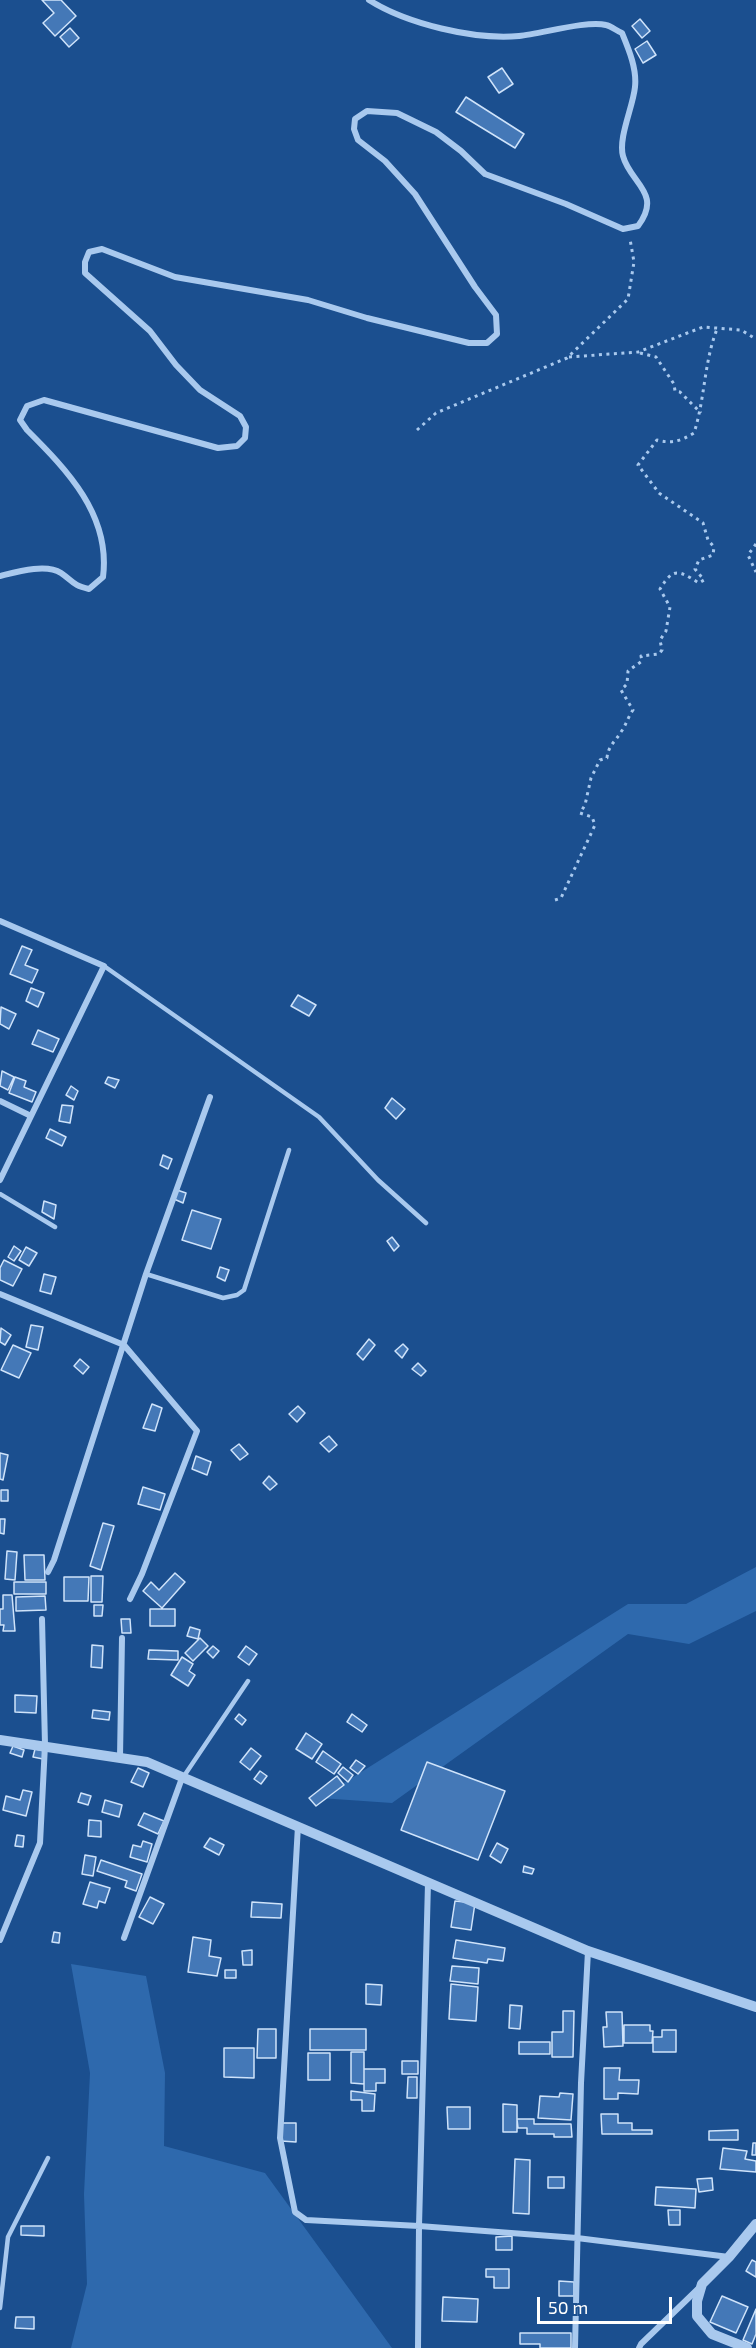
<!DOCTYPE html>
<style>
body{margin:0}
#map{position:relative;width:756px;height:2348px;overflow:hidden;background:#1b4f8f;font-family:"Exo 2",sans-serif}
canvas{display:block}
.scale{position:absolute;left:537px;top:2297px;width:135px;height:27px;box-sizing:border-box;border:3px solid #fff;border-top:0;padding-left:8px;font-size:18px;line-height:21px;white-space:nowrap;color:#fff;-webkit-text-stroke:4px #1b4f8f;paint-order:stroke}
</style>
<div id="map">
<canvas width="756" height="2348"></canvas>
<div class="scale">50 m</div>
</div>
<script>
const c = document.querySelector('canvas').getContext('2d');
c.lineJoin = 'round';
function paint(path, color) { c.fillStyle = color; c.fill(path, 'evenodd'); }
function trace(path, color, width, dash) { c.strokeStyle = color; c.lineWidth = width; c.lineCap = dash ? 'butt' : 'round'; c.setLineDash(dash || []); c.stroke(path); }
const green = new Path2D(`
 M756 1567V1611L689 1644 628 1634 392 1803 320 1798 628 1604H686Z
 M71 1964 146 1976 165 2073 164 2146 265 2173 392 2348H71L87 2284 84 2194 90 2073Z`);
const building = new Path2D(`
 M42 0H61L76 16 55 36 43 23 54 13Z
 M640 19 650 31 642 38 632 26Z
 M70 28 79 38 69 47 60 37Z
 M647 41 656 55 643 63 635 49Z
 M502 68 513 84 499 93 488 77Z
 M466 97 524 134 515 148 456 112Z
 M22 946 32 950 25 965 38 970 32 983 10 974Z
 M31 988 44 993 38 1007 26 1001Z
 M298 995 316 1005 309 1016 291 1006Z
 M1 1007 16 1014 9 1029 0 1024Z
 M38 1030 59 1039 53 1052 32 1044Z
 M2 1071 14 1077 8 1090 0 1086Z
 M15 1077 26 1081 24 1087 36 1092 32 1102 9 1093Z
 M108 1077 119 1080 115 1088 105 1083Z
 M71 1086 78 1091 74 1100 66 1095Z
 M392 1098 405 1109 396 1119 385 1108Z
 M62 1105 73 1106 70 1123 59 1121Z
 M50 1129 66 1137 62 1146 46 1138Z
 M163 1155 172 1159 168 1169 160 1165Z
 M177 1190 186 1193 183 1203 174 1199Z
 M44 1201 56 1205 54 1219 42 1212Z
 M192 1210 221 1219 211 1249 182 1240Z
 M392 1237 399 1246 394 1251 387 1241Z
 M14 1246 21 1251 14 1261 8 1257Z
 M26 1247 37 1253 29 1266 19 1260Z
 M4 1260 22 1269 13 1286 0 1280V1268Z
 M220 1267 229 1270 225 1281 217 1277Z
 M44 1274 56 1277 51 1294 40 1291Z
 M31 1325 43 1327 38 1350 26 1347Z
 M1 1328 11 1335 5 1345 0 1342Z
 M369 1339 375 1345 363 1360 357 1354Z
 M403 1344 408 1349 402 1358 395 1351Z
 M13 1345 31 1353 19 1378 1 1370Z
 M80 1359 89 1367 83 1374 74 1366Z
 M418 1363 426 1371 421 1376 412 1369Z
 M152 1404 162 1408 155 1431 143 1428Z
 M298 1406 305 1413 297 1422 289 1414Z
 M329 1436 337 1445 329 1452 320 1443Z
 M239 1444 248 1454 240 1460 231 1450Z
 M0 1453 8 1455 3 1480 0 1479Z
 M196 1456 211 1462 207 1475 192 1469Z
 M269 1476 277 1484 270 1490 263 1483Z
 M143 1487 165 1494 160 1510 138 1504Z
 M1 1490H8V1501H1Z
 M0 1519H5L4 1534 0 1533Z
 M103 1523 114 1526 101 1570 90 1566Z
 M7 1551 17 1552 15 1580 5 1579Z
 M24 1555H44L45 1580H25Z
 M175 1573 185 1582 162 1608 143 1591 151 1582 159 1590Z
 M91 1576H103L102 1602H91Z
 M64 1577H89L88 1601H64Z
 M14 1582H46V1594H14Z
 M3 1595H12L15 1631H3L4 1625H0V1609H3Z
 M45 1596 46 1610 16 1611V1597Z
 M94 1605H103L102 1616H94Z
 M150 1609H175V1626H150Z
 M121 1619H130L131 1633H122Z
 M190 1627 200 1630 198 1639 187 1636Z
 M200 1638 208 1646 193 1661 185 1653Z
 M92 1645 103 1646 102 1668 91 1667Z
 M213 1646 219 1651 213 1658 207 1652Z
 M246 1646 257 1654 249 1665 238 1657Z
 M149 1650 178 1651V1660L148 1659Z
 M182 1657 193 1664 189 1671 195 1675 188 1686 171 1675Z
 M15 1695 37 1696 36 1713 15 1712Z
 M93 1710 110 1712 109 1720 92 1718Z
 M239 1714 246 1720 242 1725 235 1719Z
 M352 1714 367 1725 362 1732 347 1722Z
 M306 1733 322 1744 312 1759 296 1749Z
 M13 1746 24 1750 22 1757 10 1753Z
 M251 1748 261 1756 250 1770 240 1762Z
 M35 1749 45 1751 43 1759 33 1757Z
 M323 1751 341 1764 334 1774 316 1762Z
 M356 1760 365 1766 358 1774 350 1768Z
 M427 1762 505 1791 478 1860 401 1830Z
 M343 1767 353 1775 348 1782 338 1773Z
 M138 1768 149 1773 143 1787 131 1782Z
 M260 1771 267 1776 261 1784 254 1779Z
 M337 1776 344 1785 316 1806 309 1798Z
 M23 1790 32 1792 26 1816 3 1810 6 1796 20 1800Z
 M81 1793 91 1796 88 1805 78 1802Z
 M105 1800 122 1805 119 1817 102 1812Z
 M144 1813 164 1821 158 1834 138 1825Z
 M89 1820 101 1821V1837L88 1836Z
 M17 1835 24 1836 23 1847 15 1846Z
 M210 1838 224 1845 219 1855 204 1847Z
 M143 1841 152 1844 147 1862 130 1857 133 1845 141 1847Z
 M497 1843 508 1849 501 1863 490 1856Z
 M85 1855 96 1857 93 1876 82 1874Z
 M101 1860 142 1874 136 1891 125 1887 127 1881 97 1871Z
 M524 1866 534 1869 532 1874 523 1872Z
 M90 1882 110 1888 105 1903 99 1901 97 1908 83 1904Z
 M150 1897 164 1904 153 1924 139 1917Z
 M455 1901 475 1903 471 1930 451 1927Z
 M252 1902 282 1904 281 1918 251 1917Z
 M54 1932 60 1933 59 1943 52 1942Z
 M193 1937 211 1940 209 1956 221 1958 217 1976 188 1972Z
 M456 1940 505 1948 503 1961 488 1959 487 1963 453 1958Z
 M252 1950V1965H243L242 1951Z
 M452 1966 479 1968 478 1984 450 1981Z
 M225 1970H236V1978H225Z
 M366 1984 382 1985 381 2005 366 2004Z
 M451 1984 478 1987 476 2021 449 2019Z
 M510 2005 522 2006 520 2029 509 2028Z
 M563 2011H574L573 2057H552V2032H563Z
 M606 2012H622L623 2046 604 2047 603 2027H607Z
 M624 2025H650V2031H653L652 2043H624Z
 M258 2029H276V2058H257Z
 M310 2029H366V2050H310Z
 M662 2030H676V2052H653V2037H662Z
 M519 2042H550V2054H519Z
 M224 2048H254V2078L224 2077Z
 M351 2052H364V2084L351 2083Z
 M308 2053H330V2080H308Z
 M402 2061H418V2074H402Z
 M604 2068H620L619 2080H639L638 2094 618 2093V2099H604Z
 M364 2069H385V2083H376V2091H364Z
 M408 2077H417V2098H407Z
 M351 2091 375 2094 374 2111H362V2100H351Z
 M560 2093 573 2094 571 2120 538 2118 540 2096 559 2097Z
 M503 2104 517 2105V2132H503Z
 M447 2107H470V2129H448Z
 M601 2114H618V2123H632V2130H652V2134H602Z
 M517 2119H534V2124H571L572 2137H554V2134H527V2128H518Z
 M281 2123H296V2142L281 2141Z
 M738 2130V2140H709V2131Z
 M753 2143H756V2155H752Z
 M723 2148 747 2151 745 2159 756 2161V2172L720 2169Z
 M515 2159 530 2160 529 2214 513 2213Z
 M548 2177H564V2188H548Z
 M712 2178 713 2190 699 2192 697 2179Z
 M656 2187 696 2189 695 2208 655 2205Z
 M668 2210H680V2225H669Z
 M21 2226H44V2236L21 2235Z
 M512 2236V2250H496V2237Z
 M752 2260 756 2262V2277L746 2271Z
 M486 2269H509V2288H494V2277H486Z
 M559 2281 574 2282V2296H559Z
 M722 2296 748 2307 736 2333 710 2322Z
 M443 2297 478 2299 477 2322 442 2321Z
 M756 2309V2334L752 2344 743 2340Z
 M16 2317H34V2329L15 2328Z
 M520 2333H571V2348H540V2344H520Z`);
const path = new Path2D(`
 M640 353 656 357 674 384 675 391 680 392 701 413
 M569 357 638 352 703 327 741 330 756 339
 M417 430 436 413 567 358 628 299 634 262 630 239
 M756 544 748 555 756 572
 M555 900 561 898 595 825 592 817 580 813 585 805 591 778 600 760 607 758C608 746 615 742 621 732 626 725 628 717 633 710L621 690 627 684 628 671 642 661 641 656 659 654 662 650 660 640 666 631 670 607 660 589C674 566 679 571 699 583L704 580 695 569 699 560 713 555 714 547 708 540 703 523 659 493 638 465 657 440C671 444 681 441 694 433 705 399 704 362 717 329`);
const service = new Path2D(`
 M104 966 319 1117 378 1180 426 1223
 M0 1194 55 1227
 M146 1274 223 1298 237 1295 244 1290 289 1150
 M184 1776 248 1681
 M0 2308 8 2237 48 2158`);
const minor = new Path2D(`
 M0 576C16 572 46 563 61 573 74 582 72 585 89 589L103 577C111 515 67 470 27 430L20 420 27 406 44 400 218 448 237 446 245 438 246 427 240 416 200 390 176 365 150 331 85 273V262L89 252 102 249 175 277 308 300 367 318 469 343H487L497 334 496 315 475 287 415 194 385 161 358 140 354 129 355 119 367 111 397 113 436 132 461 151 485 174 566 204 623 229 638 226C663 193 630 183 623 156 618 138 633 107 635 87 637 69 629 50 622 33 617 31 611 26 606 25 587 20 541 34 519 36 474 40 407 24 369 0
 M0 921 104 966 0 1180
 M0 1101 31 1116
 M0 1294 124 1345 197 1431 142 1574 130 1599
 M48 1572 54 1560 146 1274 210 1097
 M120 1757 122 1638
 M298 1826 280 2138 295 2212 306 2220 419 2226 577 2238 729 2257
 M124 1938 182 1778
 M0 1940 40 1843 45 1745 42 1619
 M418 2348 419 2226 428 1883
 M575 2348 581 2083 588 1951
 M639 2348 641 2344 700 2287`);
const tertiary = new Path2D(`
 M0 1740 147 1762 588 1951 756 2007
 M747 2348 712 2334 697 2316V2301L702 2284 729 2257 756 2224`);
paint(green, '#2e69ad');
paint(building, '#4478b7');
trace(building, '#cfe3fa', 1.5);
trace(path, '#a9c9ee', 3, [3, 4.5]);
trace(service, '#a9c9ee', 4.5);
trace(minor, '#a9c9ee', 6);
trace(tertiary, '#a9c9ee', 10);
</script>
